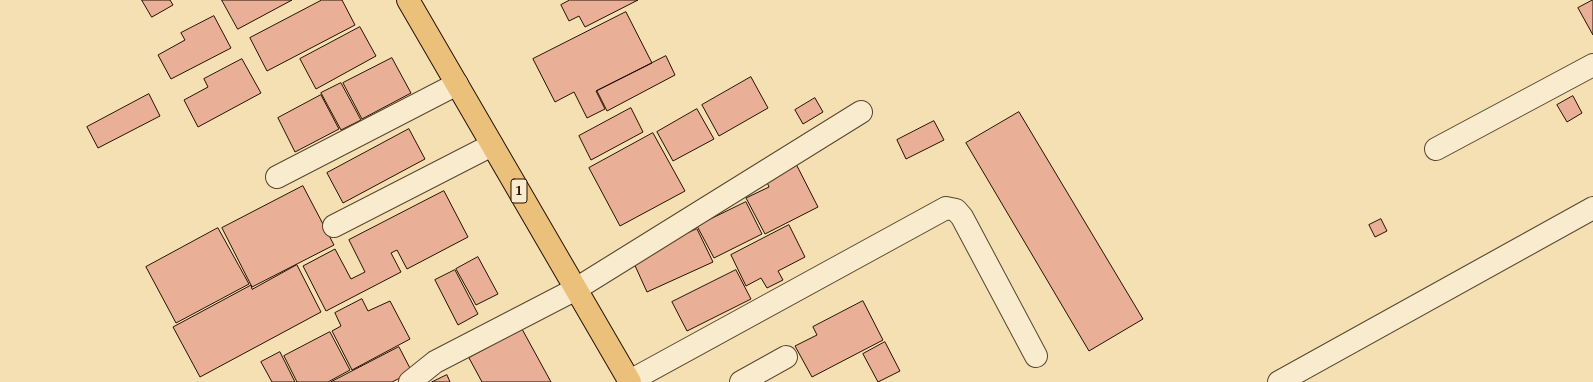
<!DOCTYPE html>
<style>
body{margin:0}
canvas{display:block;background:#f5e0b4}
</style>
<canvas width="1593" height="382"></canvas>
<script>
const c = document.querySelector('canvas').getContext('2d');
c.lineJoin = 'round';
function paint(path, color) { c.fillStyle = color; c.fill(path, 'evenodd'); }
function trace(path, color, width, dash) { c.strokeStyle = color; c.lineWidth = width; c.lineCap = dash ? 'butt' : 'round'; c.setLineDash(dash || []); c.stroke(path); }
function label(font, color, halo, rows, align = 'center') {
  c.font = font + ' "Gentium Book Plus",serif'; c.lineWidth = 4; c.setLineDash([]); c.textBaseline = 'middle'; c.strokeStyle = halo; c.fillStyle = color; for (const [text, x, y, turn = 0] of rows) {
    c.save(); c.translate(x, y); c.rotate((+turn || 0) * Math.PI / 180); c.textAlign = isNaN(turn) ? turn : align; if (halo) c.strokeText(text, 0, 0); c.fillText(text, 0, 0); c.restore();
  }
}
const building = new Path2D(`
 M142 0H170L173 5 152 17Z
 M222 0H292L238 29Z
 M322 0H342L355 25 267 71 250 38Z
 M570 0H638L585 27 579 16 569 21 561 5Z
 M1593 0V35L1578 8Z
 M626 12 652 63 596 91 605 109 587 118 574 92 555 102 533 59Z
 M214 16 231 48 171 79 158 55 185 40 181 33Z
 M360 27 376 56 316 89 300 59Z
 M666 56 675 75 607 111 597 91Z
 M392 58 411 93 362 119 343 83Z
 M242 59 261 93 198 127 184 100 208 87 204 79Z
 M751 77 768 108 719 136 702 105Z
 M341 83 361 120 341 130 321 93Z
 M149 94 160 116 98 148 87 127Z
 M321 95 339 129 295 152 278 118Z
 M1573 96 1582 113 1567 122 1557 105Z
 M815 98 823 112 803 124 795 110Z
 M631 108 643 132 591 160 579 136Z
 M697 109 714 139 673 161 657 132Z
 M1019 112 1143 319 1089 351 966 143Z
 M934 121 944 140 906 159 897 140Z
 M409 129 425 159 343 203 327 173Z
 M653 133 685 191 620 226 589 168Z
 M794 160 818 207 765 234 746 198 769 187 764 175Z
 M303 186 334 245 252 287 222 228Z
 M444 191 468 237 407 269 397 250 391 253 401 272 326 311 303 266 335 249 351 279 365 272 349 240Z
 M746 202 762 234 714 258 697 226Z
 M1381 219 1387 231 1375 237 1369 225Z
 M789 225 805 257 778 271 783 280 767 288 761 278 746 286 731 255Z
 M218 228 249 284 176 323 146 267Z
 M697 229 713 262 647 292 632 259Z
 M478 257 498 294 476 305 456 269Z
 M297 265 321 312 200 377 173 327 251 285 252 289Z
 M455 270 478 314 458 325 435 280Z
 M736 270 751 299 687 331 672 302Z
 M362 299 368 311 390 301 410 339 352 370 332 331 341 326 335 313Z
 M863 301 883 340 812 377 795 346 817 335 813 327Z
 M522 329 551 382H482L469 358Z
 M330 332 350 370 328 382H297L284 356Z
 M885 342 900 371 878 382 863 354Z
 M399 347 412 372 392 382H331Z
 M280 352 295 382H272L261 362Z
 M447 375 450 382H432Z`);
const minor = new Path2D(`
 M1436 149 1593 65
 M277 177 457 84
 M334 226 492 145
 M630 381 946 208 956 210 962 217 1036 356
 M410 382 435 362 576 289 861 112
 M741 382 786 357
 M1279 382 1593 208`);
const major = new Path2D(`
 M408 0 630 382`);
const shields = [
 [519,191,16]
];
const shieldNames = [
 ["1",519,191]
];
paint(building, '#e9b097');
trace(building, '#251100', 1);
trace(minor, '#59452d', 24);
trace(major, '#251100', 24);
trace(minor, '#f8ebce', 22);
trace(major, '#eac07a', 22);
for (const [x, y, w] of shields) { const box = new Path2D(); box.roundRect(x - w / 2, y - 12, w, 24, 3); c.fillStyle = '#f8ebce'; c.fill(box); trace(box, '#251100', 1); }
label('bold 14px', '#251100', null, shieldNames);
</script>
